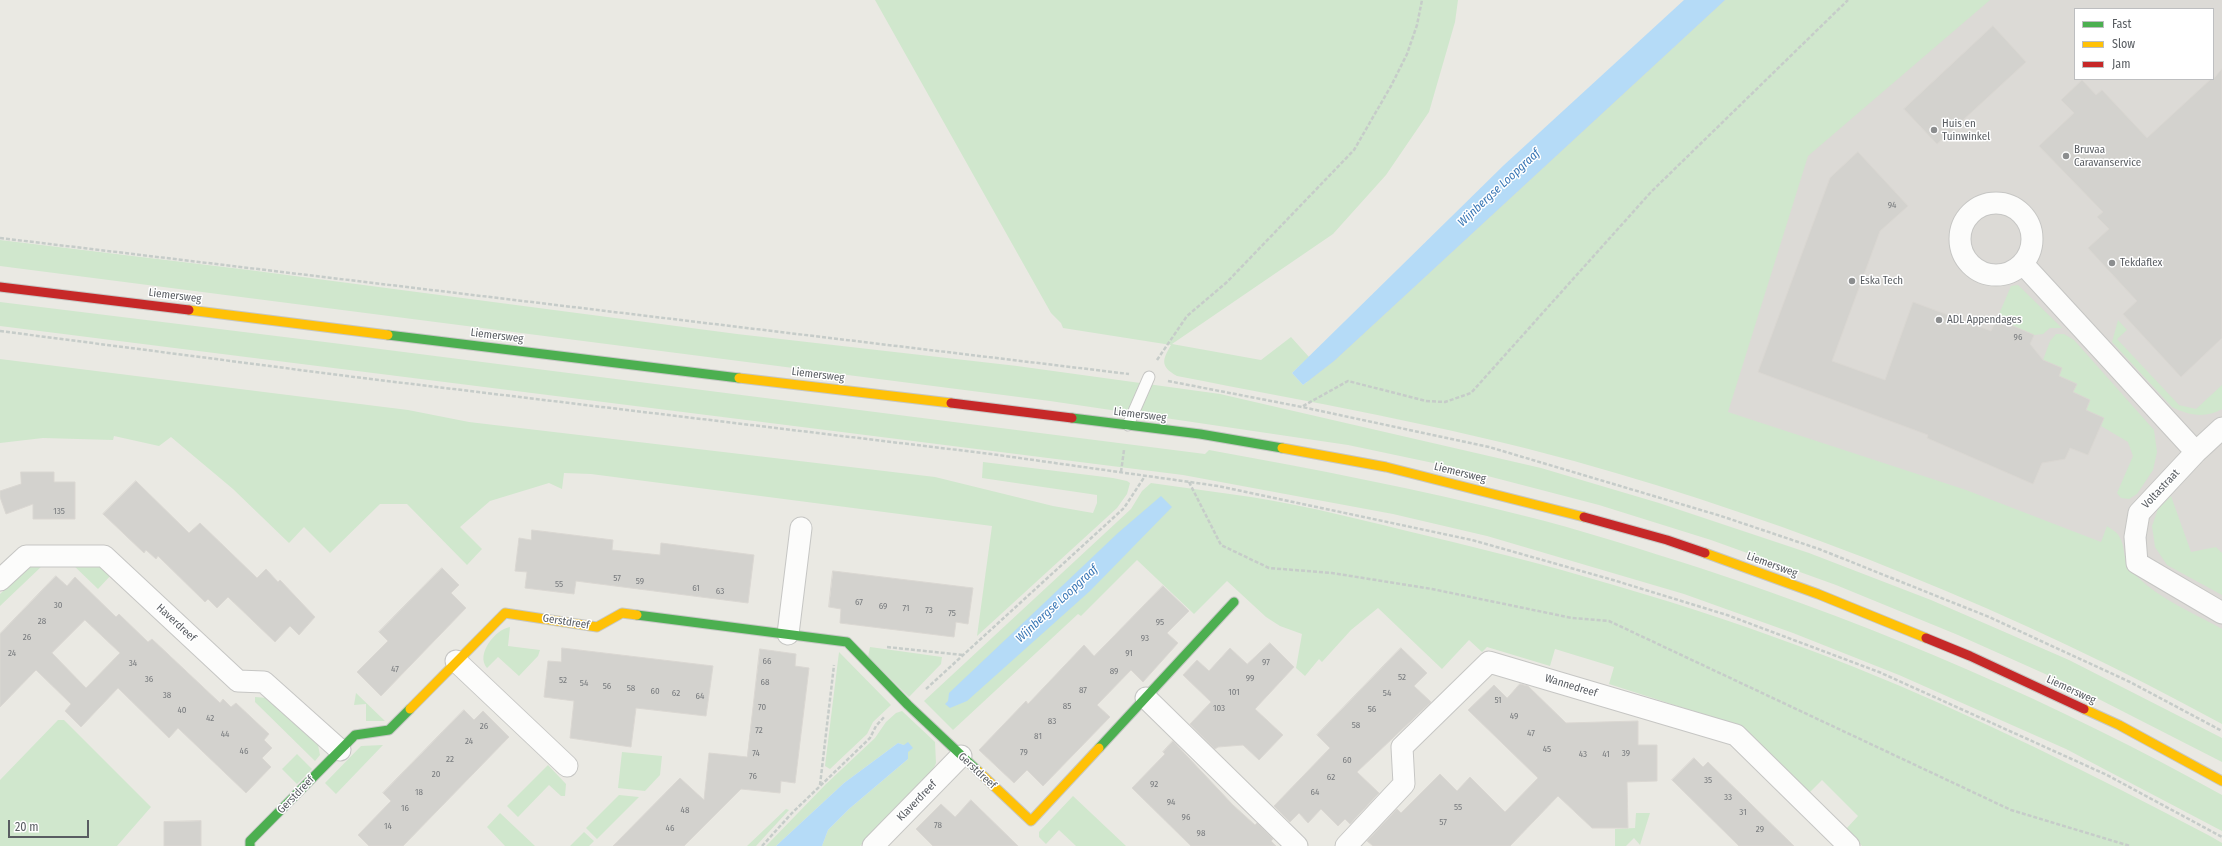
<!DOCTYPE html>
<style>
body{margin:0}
#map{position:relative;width:2222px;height:846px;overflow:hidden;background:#eae9e3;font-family:"Fira Sans Condensed",sans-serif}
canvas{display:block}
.legend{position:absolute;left:2074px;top:8px;width:140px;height:72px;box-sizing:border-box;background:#fff;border:1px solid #bdbec0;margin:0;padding:5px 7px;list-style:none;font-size:12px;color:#595d62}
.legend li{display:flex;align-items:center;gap:8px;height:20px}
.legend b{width:20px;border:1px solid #bdbec0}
.scale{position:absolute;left:8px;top:820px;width:81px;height:18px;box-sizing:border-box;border:2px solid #595d62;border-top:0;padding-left:5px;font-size:12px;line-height:14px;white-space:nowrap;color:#595d62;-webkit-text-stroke:3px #fff;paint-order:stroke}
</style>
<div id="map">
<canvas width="2222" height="846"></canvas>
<ul class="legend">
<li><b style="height:5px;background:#4caf50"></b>Fast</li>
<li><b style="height:5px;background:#ffc107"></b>Slow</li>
<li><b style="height:5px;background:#c62828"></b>Jam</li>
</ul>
<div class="scale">20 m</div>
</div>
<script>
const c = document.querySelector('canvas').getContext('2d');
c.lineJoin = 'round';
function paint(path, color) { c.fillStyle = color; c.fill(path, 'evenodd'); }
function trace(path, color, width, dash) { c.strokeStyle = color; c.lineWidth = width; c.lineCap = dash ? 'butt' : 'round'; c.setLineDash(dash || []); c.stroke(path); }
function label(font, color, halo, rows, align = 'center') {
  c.font = font + ' "Fira Sans Condensed",sans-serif'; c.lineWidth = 3; c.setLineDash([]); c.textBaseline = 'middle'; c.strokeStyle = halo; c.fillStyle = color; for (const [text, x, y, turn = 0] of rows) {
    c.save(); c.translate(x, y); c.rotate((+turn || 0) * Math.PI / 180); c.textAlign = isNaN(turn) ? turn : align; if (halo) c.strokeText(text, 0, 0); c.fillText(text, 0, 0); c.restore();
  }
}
const industrial = new Path2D(`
 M1703 0H2222V707L1747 499 1297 379ZM2075 9H2213V79H2075Z`);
const green = new Path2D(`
 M875 0H1458L1455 22 1429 112 1386 175 1333 234 1172 344 1261 360 1291 337 1309 357 1292 373 1303 385 1334 361 1725 0H1990L1808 156 1728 412 1966 490 2101 542 2107 526C2111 529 2117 532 2119 536 2126 547 2122 560 2131 570 2154 597 2192 612 2222 629V724C2019 613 1797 523 1574 461 1443 425 1310 402 1177 376 1159 366 1163 359 1171 345L1063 328 1061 323 1051 313Z
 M0 240 249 270 737 334 1017 366 1220 394 1259 403 1541 468 1659 503 1809 553 1931 600 2069 660 2222 738V762L2081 690 1958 635 1836 585 1711 540 1599 505 1457 468 1348 445 1050 401 0 266Z
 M2018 285 2062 328H2050L2043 334 2034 335 1997 319 2011 286Z
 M0 302 333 343 1205 454 1209 450C1314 469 1418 489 1521 515 1582 530 1643 550 1703 569 1882 628 2057 703 2222 795V831L2066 749 1899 675 1793 633 1684 594 1487 536 1393 514 1183 475 0 326Z
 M2118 320 2127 330 2117 339 2179 405 2196 409 2222 385V409C2205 419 2188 415 2172 407L2112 342Z
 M2056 334H2064L2074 340 2154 430 2157 452 2153 470 2137 494 2129 499 2121 498 2117 493 2133 456 2128 442 2101 426 2086 410 2090 400 2073 392 2076 384 2059 376 2062 368 2043 360 2050 341Z
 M0 359 408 410 469 422 935 477 1053 506 1093 513 1097 503V495L982 478 983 462 1113 478 1127 481 1130 483 1127 494 1117 508 977 636 992 526 591 474 564 473 562 489 549 483 490 501 460 527 482 549 467 565 407 504H380L330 553 304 527 289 543 233 489 171 437 159 446 114 436 113 440 43 438 0 443Z
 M1151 483C1184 488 1218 492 1251 497 1309 506 1370 522 1428 536 1572 570 1715 612 1854 667 1976 716 2094 775 2210 836L2222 843V846H1862L1846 829 1858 816 1822 780 1809 793 1703 722 1696 712 1609 684 1614 667 1555 649 1550 666 1487 647 1482 652 1469 640 1442 669 1378 608 1351 630 1322 662 1319 659 1305 676 1296 668 1302 634 1280 626 1266 617 1227 581 1194 614 1137 560 1081 616 1078 614 953 730 924 701 1131 509 1142 491Z
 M2171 496 2191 552 2216 547 2222 553V595L2167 565 2155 547 2152 526 2158 509Z
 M71 563 104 566 112 574 98 589Z
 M31 565 42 566 0 606V594Z
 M510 627 508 646 540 650 538 656 519 676 498 657 487 668C475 654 496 629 510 627Z
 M870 647 942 657 941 664 909 697 868 657Z
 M839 652 891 705 873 722 867 734 830 769 825 766Z
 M356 693 385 721H366V704L354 705Z
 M255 697 268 698 318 745 320 755 315 761 255 702Z
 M902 711 935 742 936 763 932 772 860 846H822L828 830 849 809 908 759 904 745 898 743 844 783 776 846H766L826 784 875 738 886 722 896 713Z
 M58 720H64L151 807 117 846H0V780Z
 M383 745 336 794 325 783 361 746Z
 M622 752 662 756 660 775 645 791 618 788Z
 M297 754 312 769 297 784 282 769Z
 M548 765 566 784 565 796H561L549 785 518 817 507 806Z
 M619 795 639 797 597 839 586 828Z
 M1073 796 1126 846H1076L1059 830 1046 844 1039 837V832Z
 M786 809 789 810 756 846H747Z
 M500 813 535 846H505L487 827Z
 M1636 813H1650L1640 845 1634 838 1626 846H1615V829L1635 828Z
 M584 832 594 841 589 846H570Z`);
const water = new Path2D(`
 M1684 0H1725L1334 361 1303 385 1292 373 1504 165Z
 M1161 496 1172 507 1090 591 967 701 950 708 945 704 948 701 949 693 1119 532Z
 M908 742 913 748 908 752V759L849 809 828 830 822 846H776L844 783 898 743 904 745Z`);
const building = new Path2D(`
 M1993 26 2026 62 1937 144 1904 109Z
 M2222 69V338L2181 377 2123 314 2137 301 2088 248 2109 229 2097 217 2103 212 2039 146 2074 113 2061 100 2082 80 2096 95 2102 90 2147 138 2211 79H2213Z
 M1858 152 1908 206 1880 231 1832 361 1885 380 1913 302 1991 331 1997 319 2034 335 2030 344 2043 360 2062 368 2059 376 2077 384 2073 392 2090 400 2086 410 2104 418 2088 455 2070 448 2065 459 2042 463 2033 484 1927 438 1928 435 1758 372 1830 178Z
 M21 472H54V482H75V519H33V504L6 514 0 497V491L21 484Z
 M136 481 189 533 200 523 257 578 266 569 278 582 280 580 315 617 299 635 290 626 275 642 228 597 217 608 208 599 205 602 158 556 156 559 146 550 144 553 103 514Z
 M532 530 613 540 612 550 660 555 661 543 754 555 748 603 576 581 574 594 525 588 527 572 515 571 519 538 531 540Z
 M442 568 459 585 451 593 466 608 381 696 357 672 388 641 379 632Z
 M833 571 973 588 968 624 956 622 954 637 840 623 841 609 829 607Z
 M56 576 67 586 75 577 116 617 119 614 148 642 152 639 220 703 223 699 231 707 236 703 269 734 264 740 272 748 262 758 271 767 246 793 178 728 169 738 118 688 81 727 65 711 71 704 36 670 0 707V634ZM85 620 120 653 86 688 52 653Z
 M1163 586 1189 611 1167 633 1178 643 1143 682 1131 670 1097 705 1110 717 1043 786 1027 770 1014 783 979 750 1026 701 1028 704 1084 645 1094 656Z
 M1270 643 1294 667 1255 709 1283 735 1259 760 1243 745 1218 747 1215 749 1190 724 1211 702 1183 675 1197 660 1209 671 1230 648 1247 664Z
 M562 648 713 666 706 716 636 708 631 747 570 738 574 701 544 697 548 661 561 662Z
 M1401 648 1427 673 1414 686 1431 702 1357 772 1379 793 1350 824 1345 819 1338 826 1321 809 1308 823 1299 813 1290 822 1274 806 1330 748 1317 735Z
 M760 649 796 654 795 666 809 668 795 783 781 781 780 793 741 789 684 846H613L680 778 704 800 709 753 747 757Z
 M1520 684 1528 686 1566 723 1638 721V745H1657V781L1627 782 1628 828H1592L1558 796 1510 846H1373L1367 841 1397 809 1401 813 1440 774 1457 791 1470 777 1505 812 1538 778 1468 710 1494 685 1507 698Z
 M464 710 474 720 483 711 509 737 403 846H369L358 835 391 801 383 793Z
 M1173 741 1233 805 1255 825 1257 823 1273 839 1271 841 1276 846H1191L1132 788 1165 754 1163 752Z
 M1694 758 1703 767 1708 762 1794 846H1739L1672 780Z
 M971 800 1018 846H933L916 829 941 804 955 817Z
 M201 821V846H164V822Z`);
const path = new Path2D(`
 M0 238 1129 374
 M0 331 354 377 991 454 1218 486 1472 540 1613 580 1727 615 1879 672 2107 775 2222 837
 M1157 360 1187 316 1227 282 1354 150 1391 86 1407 54 1417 25 1422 0
 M1168 381 1302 407 1489 447 1721 516 1819 549 1989 617 2130 682 2222 731
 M1303 406 1348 381 1426 401 1445 402 1471 393 1651 192 1848 0
 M1121 472 1124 450
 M1189 482 1221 545 1269 568 1332 573 1432 589 1572 618 1609 621 2011 810 2130 846
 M887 647 963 655
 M926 689 1124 508 1145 476
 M820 785 834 665
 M762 846 792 813 870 738 876 726 885 716`);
const lane = new Path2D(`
 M1128 425 1149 377`);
const street = new Path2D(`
 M1960 239a36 36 0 1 1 72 0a36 36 0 1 1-72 0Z
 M2023 264 2196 452
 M2222 428 2196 452 2139 513 2135 537 2137 563 2222 613
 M0 580 26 556H104L238 681 264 682 340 750
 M788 634 801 528
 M456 661 567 766
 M1146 698 1297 846
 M873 846 961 756
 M1346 846 1404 784 1402 747 1489 662 1736 735 1849 846`);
const fast = new Path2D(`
 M388 335 739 378
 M1072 418 1200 434 1282 448
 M637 615 847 642 908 705 978 771
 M1099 748 1234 602
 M250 846V841L355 735 389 730 410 709`);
const slow = new Path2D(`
 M189 310 388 335
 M739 378 951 403
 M1282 448 1386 467 1584 517
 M1705 553 1818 594 1926 638
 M410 709 505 613 597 627 622 613 637 615
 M2084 709 2119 725 2222 781
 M978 771 1031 821 1099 748`);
const jam = new Path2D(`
 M0 287 189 310
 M951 403 1072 418
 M1584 517 1667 540 1705 553
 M1926 638 1970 656 2084 709`);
const markers = [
 [1934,130,4,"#8c8e8f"],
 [2066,156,4,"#8c8e8f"],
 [2112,263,4,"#8c8e8f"],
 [1852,281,4,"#8c8e8f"],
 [1939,320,4,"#8c8e8f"]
];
const numberNames = [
 ["94",1892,205],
 ["96",2018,337],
 ["135",59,511],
 ["57",617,578],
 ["59",640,581],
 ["55",559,584],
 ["61",696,588],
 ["63",720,591],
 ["67",859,602],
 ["30",58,605],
 ["69",883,606],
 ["71",906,608],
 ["73",929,610],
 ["75",952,613],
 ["28",42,621],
 ["95",1160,622],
 ["26",27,637],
 ["93",1145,638],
 ["24",12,653],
 ["91",1129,653],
 ["66",767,661],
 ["97",1266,662],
 ["34",133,663],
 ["47",395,669],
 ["89",1114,671],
 ["52",1402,677],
 ["99",1250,678],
 ["36",149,679],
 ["52",563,680],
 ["68",765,682],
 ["54",584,683],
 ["56",607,686],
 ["58",631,688],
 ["87",1083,690],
 ["60",655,691],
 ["101",1234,692],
 ["62",676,693],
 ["54",1387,693],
 ["38",167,695],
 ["64",700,696],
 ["51",1498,700],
 ["85",1067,706],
 ["70",762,707],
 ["103",1219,708],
 ["56",1372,709],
 ["40",182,710],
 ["49",1514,716],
 ["42",210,718],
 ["83",1052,721],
 ["58",1356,725],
 ["26",484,726],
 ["72",759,730],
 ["47",1531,733],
 ["44",225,734],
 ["81",1038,736],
 ["24",469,741],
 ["45",1547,749],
 ["46",244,751],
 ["79",1024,752],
 ["74",756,753],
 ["39",1626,753],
 ["43",1583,754],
 ["41",1606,754],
 ["22",450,759],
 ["60",1347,760],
 ["20",436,774],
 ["76",753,776],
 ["62",1331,777],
 ["35",1708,780],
 ["92",1154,784],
 ["18",419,792],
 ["64",1315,792],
 ["33",1728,797],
 ["94",1171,802],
 ["55",1458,807],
 ["16",405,808],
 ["48",685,810],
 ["31",1743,812],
 ["96",1186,817],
 ["57",1443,822],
 ["78",938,825],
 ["14",388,826],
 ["46",670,828],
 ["29",1760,829],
 ["98",1201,833]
];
const poiNames = [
 ["Huis en",1942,124],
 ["Tuinwinkel",1942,137],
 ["Bruvaa",2074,150],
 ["Caravanservice",2074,163],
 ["Tekdaflex",2120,263],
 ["Eska Tech",1860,281],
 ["ADL Appendages",1947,320]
];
const streetNames = [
 ["Liemersweg",175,296,7],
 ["Liemersweg",497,336,7],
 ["Liemersweg",818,375,7],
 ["Liemersweg",1140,415,7],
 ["Liemersweg",1460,473,14],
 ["Voltastraat",2161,489,-47],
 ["Liemersweg",1772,565,20],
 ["Gerstdreef",566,622,9],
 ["Haverdreef",176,623,43],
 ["Wannedreef",1571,686,17],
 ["Liemersweg",2071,690,25],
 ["Gerstdreef",977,771,43],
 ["Gerstdreef",296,795,-46],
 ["Klaverdreef",917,801,-46]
];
const waterNames = [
 ["Wijnbergse Loopgraaf",1499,188,-43],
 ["Wijnbergse Loopgraaf",1057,604,-43]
];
paint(industrial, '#dcdad6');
paint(green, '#d0e7cd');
paint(water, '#b5dbf7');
paint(building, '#d3d2ce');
trace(building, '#dad7d2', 1);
trace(lane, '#c6c6c4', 13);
trace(street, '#c6c6c4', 23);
trace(fast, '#c6c7c5', 11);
trace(slow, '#c6c7c5', 11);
trace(jam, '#c6c7c5', 11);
trace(path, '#c6ccc9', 2.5, [4, 2]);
trace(lane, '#fcfcfb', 11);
trace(street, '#fcfcfb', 21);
trace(fast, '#4caf50', 9);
trace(slow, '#ffc107', 9);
trace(jam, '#c62828', 9);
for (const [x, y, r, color] of markers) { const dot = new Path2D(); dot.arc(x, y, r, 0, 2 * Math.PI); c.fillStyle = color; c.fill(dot); trace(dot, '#fff', 1.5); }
label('9px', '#787b7e', null, numberNames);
label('11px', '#595d62', '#fff', poiNames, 'left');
label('11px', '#595d62', '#fff', streetNames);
label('italic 12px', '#3876b5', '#fff', waterNames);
</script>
